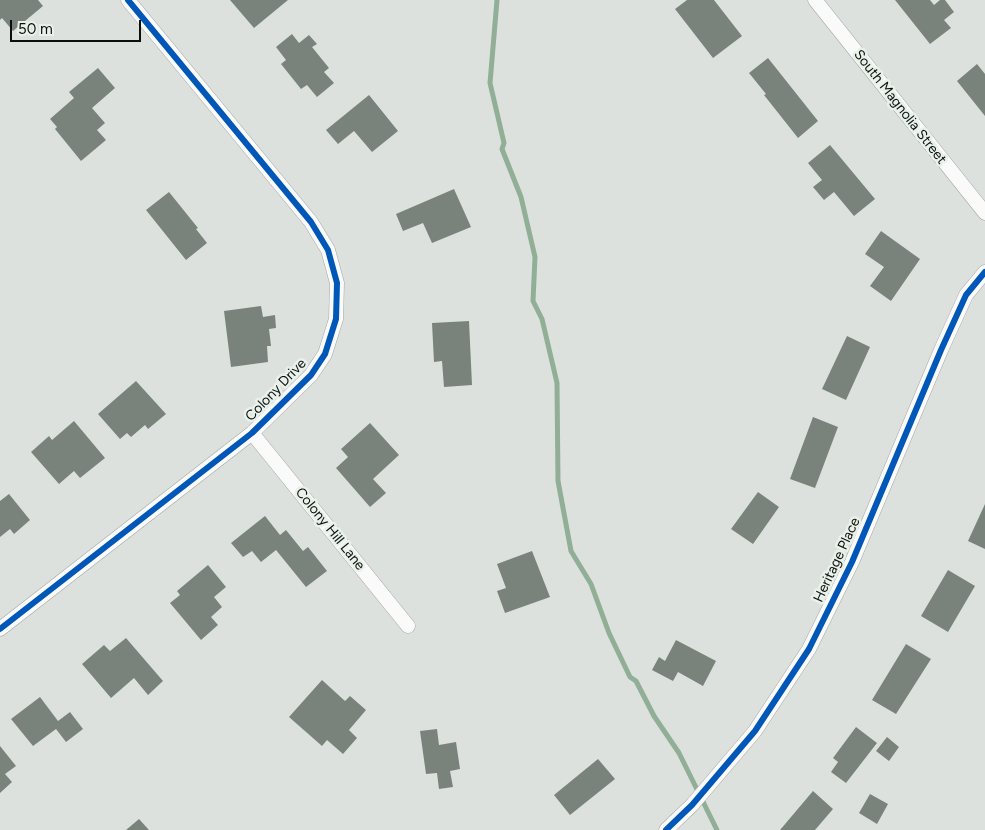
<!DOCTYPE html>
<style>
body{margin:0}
#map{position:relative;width:985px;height:830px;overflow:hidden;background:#dde1dd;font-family:Figtree,sans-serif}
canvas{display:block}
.scale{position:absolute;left:10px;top:20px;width:131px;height:22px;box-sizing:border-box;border:2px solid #0c0f0c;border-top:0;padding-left:6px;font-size:15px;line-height:18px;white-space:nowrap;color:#0c0f0c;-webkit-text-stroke:4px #e8f1ea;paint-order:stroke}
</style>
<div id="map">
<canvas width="985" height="830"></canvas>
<div class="scale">50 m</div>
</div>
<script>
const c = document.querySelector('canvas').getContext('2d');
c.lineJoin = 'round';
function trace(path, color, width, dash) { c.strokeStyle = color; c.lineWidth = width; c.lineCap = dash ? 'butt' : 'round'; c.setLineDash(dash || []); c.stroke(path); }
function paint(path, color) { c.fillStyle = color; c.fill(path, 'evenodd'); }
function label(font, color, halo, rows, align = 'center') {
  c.font = font + ' Figtree,sans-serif'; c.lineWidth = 5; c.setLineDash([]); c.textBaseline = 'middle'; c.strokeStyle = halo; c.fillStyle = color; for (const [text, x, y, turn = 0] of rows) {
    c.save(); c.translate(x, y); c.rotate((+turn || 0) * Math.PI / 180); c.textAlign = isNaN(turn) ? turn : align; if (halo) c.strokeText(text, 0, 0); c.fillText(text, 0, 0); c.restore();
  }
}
const stream = new Path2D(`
 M497 0 490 83 504 143 502 149 521 197 535 257 533 301 542 319 557 383 558 481 571 551 591 584 609 633 630 677 636 681 654 716 679 753 717 830`);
const building = new Path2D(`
 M0 0H38L43 6 13 31 2 18 0 20Z
 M230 0H288L254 28Z
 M687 0H714L742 36 713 58 675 9Z
 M895 0H930L934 5 940 0H945L954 12 944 20 951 28 930 44Z
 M292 34 299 43 309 35 317 44 312 47 329 68 324 72 334 83 317 97 307 85 301 89 281 64 286 60 276 47Z
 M768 58 818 121 798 138 764 95 766 94 749 73Z
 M977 64 985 74V116L957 81Z
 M98 68 115 88 92 108 105 123 97 130 106 140 81 161 55 129 57 127 50 119 74 98 69 92Z
 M369 95 398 131 372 152 354 131 338 144 326 130Z
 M830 145 875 199 854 216 834 192 824 200 813 187 822 180 808 163Z
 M454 189 471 227 432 243 423 223 403 231 396 214Z
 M169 192 198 228 196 229 207 243 186 260 146 210Z
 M881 231 920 259 891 301 870 286 884 267 865 254Z
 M261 306 263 317 275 315 276 328 269 329 271 346H267L268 362 231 367 224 311Z
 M469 321 472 385 444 387 442 361 434 362 432 323Z
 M847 336 870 347 846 400 822 389Z
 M136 381 166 414 148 429 145 425 131 437 127 433 120 439 98 414Z
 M813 417 838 427 815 488 790 479Z
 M74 421 105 458 80 478 74 471 59 484 31 452 49 436 52 440Z
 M370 423 399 455 373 479 386 493 370 507 336 468 348 457 341 449Z
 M758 492 779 507 753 544 731 529Z
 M9 494 30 520 14 534 10 529 0 537V501Z
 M985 504V549L968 541Z
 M265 516 280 535 286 530 303 551 308 547 327 571 306 587 276 550 261 562 252 551 243 557 231 543Z
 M532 551 550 597 505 613 497 591 506 588 497 564Z
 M208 565 226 587 214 597 222 607 211 617 218 625 201 640 170 603 180 595 177 591Z
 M948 570 975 586 948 632 921 616Z
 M126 638 163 681 148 695 134 678 111 698 82 664 104 645 110 651Z
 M676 640 716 661 703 686 678 672 673 681 652 670 659 657 665 661Z
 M906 644 931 659 896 714 872 700Z
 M322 680 345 701 350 696 366 710 349 730 357 738 343 754 327 740 322 746 289 717Z
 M40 697 58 721 70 712 83 729 66 742 56 729 33 746 11 719Z
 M856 727 877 743 846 783 831 772 838 762 833 758Z
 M437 729 439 745 456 742 460 769 450 771 453 787 439 789 437 773 426 774 420 731Z
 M887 737 899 747 889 761 876 751Z
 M0 746 16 766 5 774 12 782 0 793Z
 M598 759 615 779 570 815 554 795Z
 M813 791 833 809 815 830H780Z
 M870 794 888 804 877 824 859 813Z
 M139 819 149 830H126Z`);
const street = new Path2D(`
 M815 0 985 213
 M252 433 408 626
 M0 629 252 433 311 375 325 354 336 319 337 283 328 250 311 222 128 0
 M666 830 692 805 755 731 809 649 852 562 941 350 966 295 985 272`);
const cycleway = new Path2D(`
 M0 629 252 433 311 375 325 354 336 319 337 283 328 250 311 222 128 0
 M666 830 692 805 755 731 809 649 852 562 941 350 966 295 985 272`);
const streetNames = [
 ["South Magnolia Street",900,107,52],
 ["Colony Drive",276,390,-46],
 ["Colony Hill Lane",330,529,51],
 ["Heritage Place",837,560,-65]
];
trace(stream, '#91ae97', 5);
paint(building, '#79837c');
trace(street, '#a4a7a4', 15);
trace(street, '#fafafa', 14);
trace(cycleway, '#0057b8', 6);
label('14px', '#0c0f0c', '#e8f1ea', streetNames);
</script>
